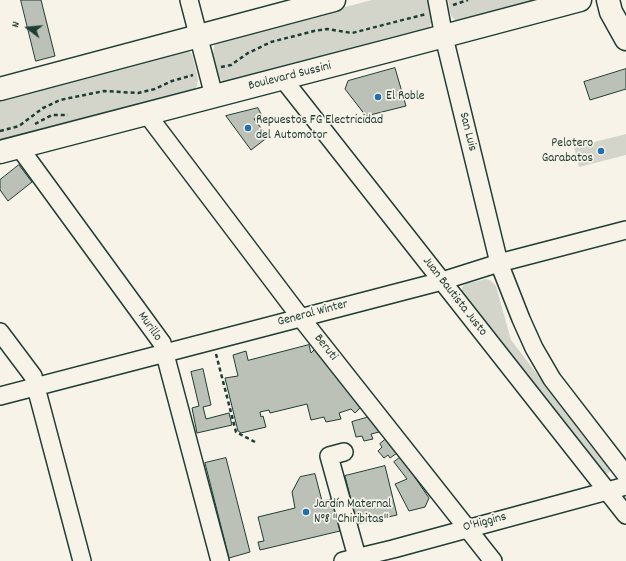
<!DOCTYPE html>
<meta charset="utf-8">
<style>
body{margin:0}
#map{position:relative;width:626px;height:561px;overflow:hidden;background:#f7f3e8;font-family:Dekko,sans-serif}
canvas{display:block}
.north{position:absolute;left:8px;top:8px;width:40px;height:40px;-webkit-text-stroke:3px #f7f3e8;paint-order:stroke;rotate:286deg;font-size:11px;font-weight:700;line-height:16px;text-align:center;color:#1f3d34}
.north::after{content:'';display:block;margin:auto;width:14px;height:18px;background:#1f3d34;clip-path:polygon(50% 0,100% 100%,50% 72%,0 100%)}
</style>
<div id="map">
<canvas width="626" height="561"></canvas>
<div class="north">N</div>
</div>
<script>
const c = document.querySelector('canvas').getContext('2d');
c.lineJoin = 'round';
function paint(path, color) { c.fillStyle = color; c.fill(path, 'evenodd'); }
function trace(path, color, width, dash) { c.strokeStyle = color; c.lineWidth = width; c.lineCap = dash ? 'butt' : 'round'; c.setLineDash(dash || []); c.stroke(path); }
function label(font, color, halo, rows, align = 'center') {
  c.font = font + ' Dekko,sans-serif'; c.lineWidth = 3.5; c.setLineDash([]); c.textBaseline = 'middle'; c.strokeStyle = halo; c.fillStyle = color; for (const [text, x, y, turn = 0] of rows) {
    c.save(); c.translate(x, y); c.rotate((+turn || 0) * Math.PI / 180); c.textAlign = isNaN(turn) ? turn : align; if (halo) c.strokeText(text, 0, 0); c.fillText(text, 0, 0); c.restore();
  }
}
const green = new Path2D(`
 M372 0H427L431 22 428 30 230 84 223 82 218 76 213 54 214 46 219 40Z
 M448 0H546L462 23C449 19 450 12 448 0Z
 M187 49 192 54 198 79 197 86 192 92 0 144V97Z
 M626 134V155L579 167 574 147Z
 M486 279 490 280 496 286 511 340 608 466 610 470 609 473 605 474 601 472 462 293V287L466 284Z`);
const building = new Path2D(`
 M21 0H41L55 56 36 61Z
 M395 68 406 106 366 116 345 89 348 81Z
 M626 69V89L590 100 584 82Z
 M258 108 262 116 254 119 268 137 251 150 226 116Z
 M19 165 32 182 8 201 0 190V180Z
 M309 345 311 353 319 345 362 406 355 413 351 409 339 413 341 419 326 422 324 417 311 420 307 404 270 413 269 410 260 412 261 417 263 416 266 427 241 433 238 431 225 378 238 376 233 355 246 351 248 360Z
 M203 369 211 405 203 407 206 419 229 413 232 425 197 433 192 408 199 406 191 372Z
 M369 417 379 432 371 434 373 439 364 441 362 436 356 437 352 422Z
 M386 439 397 453 390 458 388 455 384 458 378 451 382 447 380 444Z
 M401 457 429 498 425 507 409 511 395 484 407 479 394 462Z
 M226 458 250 552 229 558 205 463Z
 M385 466 397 515 357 524 345 476Z
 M315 474 322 501 332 499 340 531 260 550 258 542 264 541 258 517 295 508 292 492 300 477Z`);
const path = new Path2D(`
 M453 5 468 0
 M221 67 231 65 248 53 271 42 314 31 327 29 352 33 426 14
 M35 124 52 115H68
 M0 131 19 126 43 108 60 100 104 91 138 93 155 89 172 81 193 75
 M216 354 236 432 255 442`);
const minor = new Path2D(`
 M189 0 214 96
 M437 0 444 37 499 263 521 319 534 348 552 379 626 475
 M283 79 626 515
 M146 113 301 318 493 561
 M19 147 162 343 220 561
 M0 332 33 376 82 561
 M0 396 442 281 499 263 626 230
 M344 452 329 456 357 557
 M343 561 393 549 626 486`);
const major = new Path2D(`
 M608 0 611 12 626 39
 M0 89 334 0
 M0 152C193 101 387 52 580 0`);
const markers = [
 [378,97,4,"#1f6fb2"],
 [248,128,4,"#1f6fb2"],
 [601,151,4,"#1f6fb2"],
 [306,512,4,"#1f6fb2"]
];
const streetNames = [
 ["Boulevard Sussini",290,77,-14],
 ["San Luis",467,132,76],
 ["Juan Bautista Justo",454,297,52],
 ["General Winter",313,314,-15],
 ["Murillo",149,327,55],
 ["Beruti",325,348,52],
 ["O'Higgins",485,523,-15]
];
const poiNames = [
 ["El Roble",386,97],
 ["Repuestos FG Electricidad",256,121],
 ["del Automotor",256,136],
 ["Pelotero",593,144,"right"],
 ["Garabatos",593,159,"right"],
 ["Jardín Maternal",314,505],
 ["N°8 \"Chiribitas\"",314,520]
];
paint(green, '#d3d5ca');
paint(building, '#bbc1b6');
trace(building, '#1f3d34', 1);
trace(minor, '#1f3d34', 20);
trace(major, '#1f3d34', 25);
trace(path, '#1f3d34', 2.5, [4, 3]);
trace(minor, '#f7f3e8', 17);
trace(major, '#f7f3e8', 22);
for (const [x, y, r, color] of markers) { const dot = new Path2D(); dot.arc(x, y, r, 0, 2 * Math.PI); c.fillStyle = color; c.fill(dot); trace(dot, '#f7f3e8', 1.5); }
label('13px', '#1f3d34', '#f7f3e8', streetNames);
label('13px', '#1f3d34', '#f7f3e8', poiNames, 'left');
</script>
